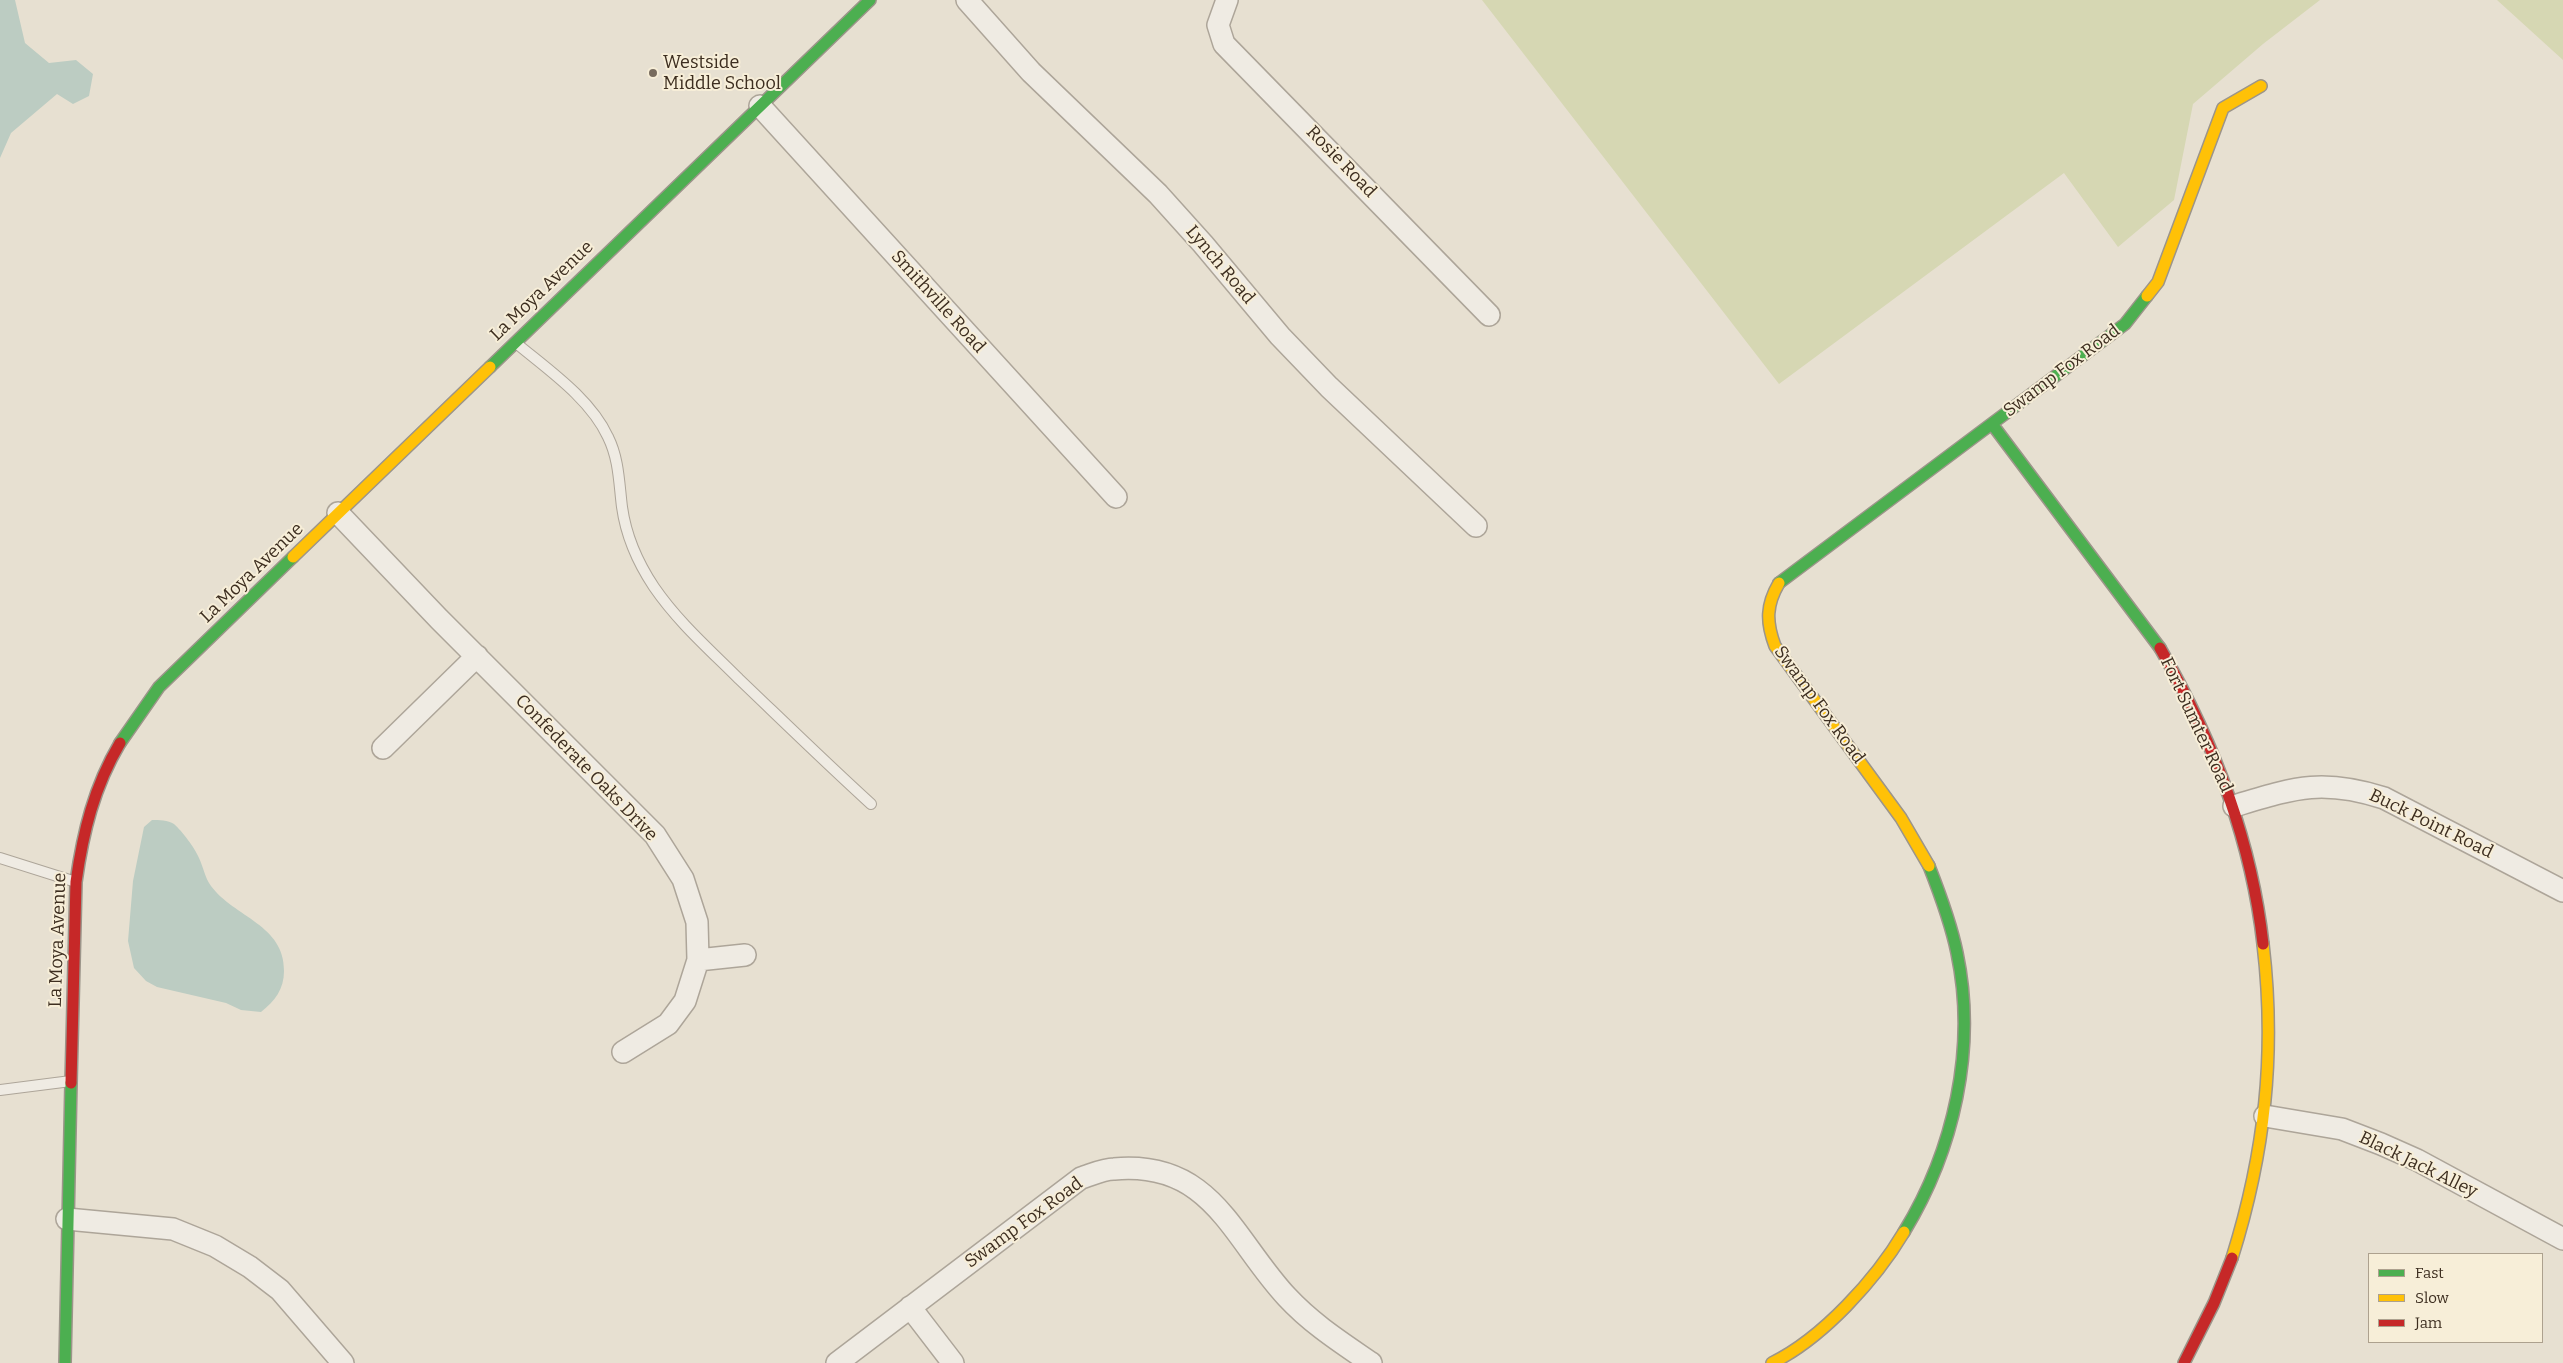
<!DOCTYPE html>
<style>
body{margin:0}
#map{position:relative;width:2563px;height:1363px;overflow:hidden;background:#e7e0d1;font-family:Bitter,serif}
canvas{display:block}
.legend{position:absolute;left:2368px;top:1253px;width:175px;height:90px;box-sizing:border-box;background:#f7eed8;border:1px solid #ada18e;margin:0;padding:6px 9px;list-style:none;font-size:15px;color:#3d2e20}
.legend li{display:flex;align-items:center;gap:10px;height:25px}
.legend b{width:25px;border:1px solid #ada18e}
</style>
<div id="map">
<canvas width="2563" height="1363"></canvas>
<ul class="legend">
<li><b style="height:6px;background:#4caf50"></b>Fast</li>
<li><b style="height:6px;background:#ffc107"></b>Slow</li>
<li><b style="height:6px;background:#c62828"></b>Jam</li>
</ul>
</div>
<script>
const c = document.querySelector('canvas').getContext('2d');
c.lineJoin = 'round';
function paint(path, color) { c.fillStyle = color; c.fill(path, 'evenodd'); }
function trace(path, color, width, dash) { c.strokeStyle = color; c.lineWidth = width; c.lineCap = dash ? 'butt' : 'round'; c.setLineDash(dash || []); c.stroke(path); }
function label(font, color, halo, rows, align = 'center') {
  c.font = font + ' Bitter,serif'; c.lineWidth = 4; c.setLineDash([]); c.textBaseline = 'middle'; c.strokeStyle = halo; c.fillStyle = color; for (const [text, x, y, turn = 0] of rows) {
    c.save(); c.translate(x, y); c.rotate((+turn || 0) * Math.PI / 180); c.textAlign = isNaN(turn) ? turn : align; if (halo) c.strokeText(text, 0, 0); c.fillText(text, 0, 0); c.restore();
  }
}
const green = new Path2D(`
 M1482 0H2320L2263 44 2193 104 2174 200 2118 247 2064 173 1779 384Z
 M2497 0H2563V60Z`);
const water = new Path2D(`
 M0 0H15L25 43 49 63 76 60 93 74 89 96 73 104 57 94 11 133 0 158Z
 M152 820C159 820 168 820 174 824 182 831 195 848 199 858 203 866 205 878 211 886 234 917 285 925 284 971 284 989 275 1001 261 1012L241 1010 226 1003 157 987 146 981 134 968 128 941 133 881 144 827Z`);
const lane = new Path2D(`
 M516 343C547 369 590 398 608 437 619 459 619 483 622 507 626 536 638 563 654 587 678 622 709 649 739 679 783 721 826 763 871 804
 M0 858 76 882
 M0 1090 71 1081`);
const street = new Path2D(`
 M967 0 1031 72 1158 194 1203 244 1280 336 1329 387 1476 526
 M1227 0 1218 25 1224 44 1489 315
 M760 106 1116 497
 M338 513 439 619 655 835 683 879 697 922 698 960 685 1001 668 1024 623 1052
 M383 748 477 656
 M2234 806C2294 788 2321 778 2384 798L2563 891
 M698 960 745 955
 M2265 1116 2342 1129 2381 1144 2417 1160 2563 1239
 M67 1219 173 1229 215 1246 250 1267 280 1290 343 1363
 M910 1307 953 1363
 M837 1363 1081 1178C1091 1175 1103 1169 1114 1169 1212 1160 1232 1238 1287 1297 1312 1324 1342 1343 1371 1363`);
const fast = new Path2D(`
 M490 367 870 0
 M1992 424 2160 648
 M1779 583 2125 324 2147 296
 M120 743 159 687 293 557
 M1904 1232C1954 1150 1977 1048 1957 953 1951 923 1940 894 1929 866
 M65 1363 71 1083`);
const slow = new Path2D(`
 M2147 296 2158 282 2223 108 2261 86
 M293 557 490 367
 M1779 583C1766 605 1766 622 1775 646L1901 818 1929 866
 M2232 1258C2265 1153 2276 1053 2263 944
 M1772 1363C1823 1338 1876 1279 1904 1232`);
const jam = new Path2D(`
 M2160 648C2213 740 2251 837 2263 944
 M71 1083 76 882C83 832 94 787 120 743
 M2184 1363 2214 1303 2232 1258`);
const markers = [
 [653,73,5,"#786c5e"]
];
const poiNames = [
 ["Westside",663,63],
 ["Middle School",663,84]
];
const streetNames = [
 ["Rosie Road",1341,162,46],
 ["Lynch Road",1220,265,50],
 ["La Moya Avenue",542,291,-44],
 ["Smithville Road",938,302,48],
 ["Swamp Fox Road",2062,371,-37],
 ["La Moya Avenue",252,573,-44],
 ["Swamp Fox Road",1819,705,54],
 ["Fort Sumter Road",2196,725,65],
 ["Confederate Oaks Drive",586,768,46],
 ["Buck Point Road",2431,824,26],
 ["La Moya Avenue",58,940,-88],
 ["Black Jack Alley",2418,1165,26],
 ["Swamp Fox Road",1024,1223,-36]
];
paint(green, '#d6d7b3');
paint(water, '#bcccc2');
trace(lane, '#ada599', 12);
trace(street, '#ada599', 24);
trace(fast, '#9c958a', 14);
trace(slow, '#9c958a', 14);
trace(jam, '#9c958a', 14);
trace(lane, '#efebe3', 10);
trace(street, '#efebe3', 21);
trace(fast, '#4caf50', 11);
trace(slow, '#ffc107', 11);
trace(jam, '#c62828', 11);
for (const [x, y, r, color] of markers) { const dot = new Path2D(); dot.arc(x, y, r, 0, 2 * Math.PI); c.fillStyle = color; c.fill(dot); trace(dot, '#f7eed8', 2); }
label('18px', '#3d2e20', '#f7eed8', poiNames, 'left');
label('18px', '#3d2e20', '#f7eed8', streetNames);
</script>
